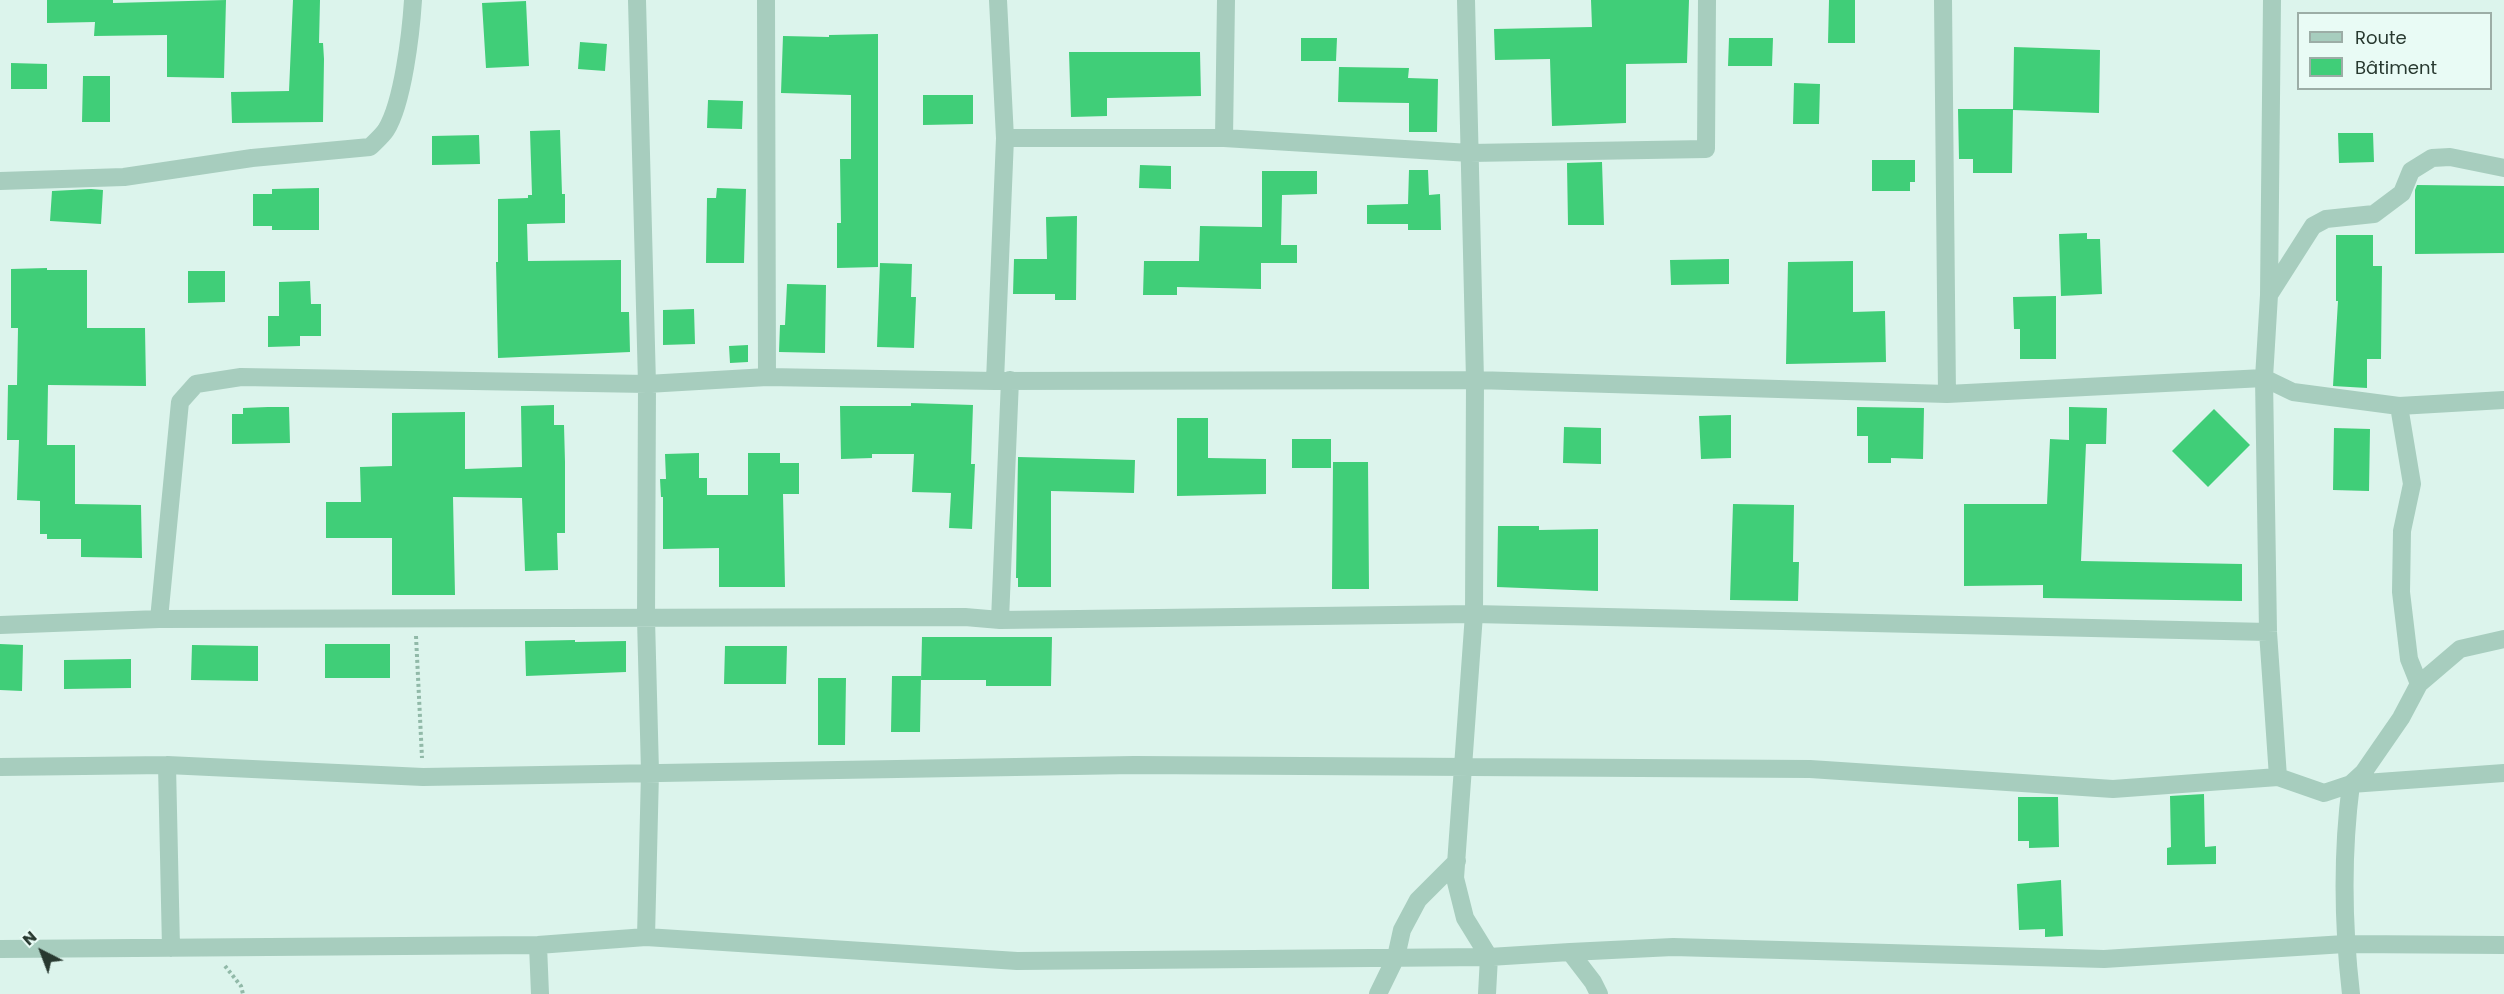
<!DOCTYPE html>
<meta charset="utf-8">
<style>
body{margin:0}
#map{position:relative;width:2504px;height:994px;overflow:hidden;background:#dcf4ec;font-family:Poppins,sans-serif}
canvas{display:block}
.legend{position:absolute;left:2297px;top:12px;width:195px;height:78px;box-sizing:border-box;background:#e9fbf5;border:2px solid #9cada6;margin:0;padding:8px 10px;list-style:none;font-size:18px;color:#283930}
.legend li{display:flex;align-items:center;gap:12px;height:30px}
.legend b{width:30px;border:2px solid #9cada6}
.north{position:absolute;left:12px;top:922px;width:60px;height:60px;-webkit-text-stroke:4px #e9fbf5;paint-order:stroke;rotate:318deg;font-size:16px;font-weight:700;line-height:24px;text-align:center;color:#283930}
.north::after{content:'';display:block;margin:auto;width:21px;height:27px;background:#283930;clip-path:polygon(50% 0,100% 100%,50% 72%,0 100%)}
</style>
<div id="map">
<canvas width="2504" height="994"></canvas>
<ul class="legend">
<li><b style="height:8px;background:#a7cdbe"></b>Route</li>
<li><b style="height:16px;background:#40ce78"></b>Bâtiment</li>
</ul>
<div class="north">N</div>
</div>
<script>
const c = document.querySelector('canvas').getContext('2d');
c.lineJoin = 'round';
function paint(path, color) { c.fillStyle = color; c.fill(path, 'evenodd'); }
function trace(path, color, width, dash) { c.strokeStyle = color; c.lineWidth = width; c.lineCap = dash ? 'butt' : 'round'; c.setLineDash(dash || []); c.stroke(path); }
const building = new Path2D(`
 M47 0H113V3L226 0 224 78 167 77V35L94 36 95 22 47 23Z
 M293 0H320L319 43H323L324 59 323 122 232 123 231 92 289 91Z
 M1591 0H1689L1687 63 1626 64V123L1552 126 1550 59 1495 60 1494 29 1592 27Z
 M1829 0H1855V43H1828Z
 M526 1 529 66 486 68 482 3Z
 M878 34V267L837 268V223H841L840 159H851V95L781 93 783 36 829 37V35Z
 M1301 38H1337L1336 61H1301Z
 M1729 38H1773L1772 66H1728Z
 M580 42 607 44 605 71 578 69Z
 M2014 47 2100 50 2099 113 2013 110Z
 M1069 52H1200L1201 96 1107 98V116L1071 117Z
 M11 63 47 64V89H11Z
 M1339 67 1409 68 1408 78 1438 79 1437 132H1409V103L1338 102Z
 M83 76H110V122H82Z
 M1794 83 1820 84 1819 124H1793Z
 M923 95H973V124L923 125Z
 M708 100 743 101 742 129 707 128Z
 M1958 109H2013L2012 173H1973V159H1959Z
 M560 130 562 194H565V223L527 224 528 261 621 260V312H629L630 352 498 358 496 262H498V199L528 198V195H532L530 131Z
 M2338 133H2373L2374 162 2339 163Z
 M479 135 480 164 432 165V136Z
 M1872 160H1915V182H1910V191H1872Z
 M1602 162 1604 225H1568L1567 163Z
 M1140 165 1171 166V189L1139 188Z
 M1409 170H1428L1429 195 1440 194 1441 230H1408V224H1367V205L1408 204Z
 M1262 171H1317V194L1282 195 1281 245H1297V263H1261V289L1177 287V295H1143L1144 261H1199L1200 226 1262 227Z
 M2417 185 2504 186V253L2415 254V190Z
 M319 188V230H272V226H253V194H272V189Z
 M717 188 746 189 744 263H706L707 198H716Z
 M91 189 103 190 101 224 50 221 52 191Z
 M1077 216 1076 300H1055V294H1013L1014 259H1047L1046 217Z
 M2087 233V239H2100L2102 294 2061 296 2059 234Z
 M2336 235H2373V266H2382L2381 359H2367V388L2333 386 2338 301H2336Z
 M1729 259V284L1671 285 1670 260Z
 M1853 261V312L1885 311 1886 362 1786 364 1788 262Z
 M880 263 912 264 911 297H916L914 348 877 347Z
 M47 268V270H87V328H145L146 386 48 385 47 445H75V504L141 505 142 558 81 557V539H47V534H40V501L17 500 19 440H7L8 385H17L18 328H11V269Z
 M188 271H225V302L188 303Z
 M310 281 311 304H321V336H300V346L268 347V316H279V282Z
 M787 284 826 285 825 353 779 352 780 325H785Z
 M2056 296V359H2020V329H2014L2013 297Z
 M694 309 695 344 663 345V310Z
 M748 345V362L730 363 729 346Z
 M911 403 973 405 971 464H975L972 529 949 528 951 493 912 492 914 454H872V458L841 459 840 406H911Z
 M554 405V425H564L565 462V533H557L558 570 525 571 522 498 453 497 455 595H392V538H326V502H361L360 467 392 466V413L465 412V469L522 467 521 406Z
 M268 407H289L290 443 232 444V414H243V408Z
 M1857 407 1924 408 1923 459 1891 458V463H1868V436H1857Z
 M2069 407 2107 408 2106 444H2086L2081 561 2242 564V601L2043 598V585L1964 586V504H2047L2050 439 2069 440Z
 M2214 409 2250 445 2208 487 2172 451Z
 M1731 415V458L1701 459 1699 416Z
 M1177 418H1208V458L1266 459V494L1177 496Z
 M1564 427 1601 428V464L1563 463Z
 M2334 428 2370 429 2369 491 2333 490Z
 M1292 439H1331V468H1292Z
 M699 453V478H707V495H748V453H780V463H799V494H783L785 587H719V548L663 549V497H661L660 479H666L665 454Z
 M1018 457 1135 460 1134 493 1051 491V587H1018V578H1016Z
 M1333 462H1368L1369 589H1332Z
 M1733 504 1794 505 1793 562H1799L1798 601 1730 600Z
 M1498 526H1539V530L1598 529V591L1497 587Z
 M922 637H1052L1051 686H986V680H921Z
 M575 640V642L626 641V672L526 676 525 641Z
 M0 644 23 645 22 691 0 690Z
 M325 644H390V678H325Z
 M192 645 258 646V681L191 680Z
 M725 646H787L786 684H724Z
 M131 659V688L64 689V660Z
 M892 676H921L920 732H891Z
 M818 678H846L845 745H818Z
 M2204 794 2205 847 2216 846V864L2167 865V848L2171 847 2170 796Z
 M2018 797H2058L2059 847 2029 848V841H2018Z
 M2061 880 2063 936 2045 937V929L2019 930 2017 884Z`);
const path = new Path2D(`
 M416 636 422 758
 M225 966 241 986 243 994`);
const minor = new Path2D(`
 M637 0 647 384 646 619 650 772 646 937
 M766 0 767 377
 M1466 0 1475 380 1474 614 1455 878 1465 918 1489 957 1487 994
 M1943 0 1947 394
 M2272 0 2269 295 2264 378 2268 632 2278 777
 M1005 138H1224L1470 153 1706 149 1707 0
 M1224 138 1226 0
 M0 181 124 177 252 158 370 147C375 142 382 136 386 130 403 103 411 32 413 0
 M2269 295 2313 226 2326 219 2374 214 2402 193 2411 171 2432 158 2450 157 2504 168
 M995 381 1005 138 998 0
 M2399 406 2412 484 2402 531 2401 592 2409 659 2419 684
 M159 619 180 402 196 384 241 377 647 384 767 377 995 381 1475 380 1947 394 2264 378 2293 392 2399 406 2504 400
 M1000 620 1010 380
 M0 625 159 619 965 617 1000 620 1474 614 2268 632
 M167 765 171 948
 M0 767 167 765 423 777 1134 765 1810 769 2113 789 2278 777 2324 793 2351 784 2504 773
 M538 945 540 994
 M0 949 538 945 646 937 1017 961 1489 957 1570 952 1593 982 1599 994
 M1570 952 1673 947 2104 959 2345 944 2504 945
 M1378 994 1396 957 1402 930 1418 900 1457 861
 M2351 994C2343 925 2342 853 2351 784L2363 773 2401 718 2419 684 2460 649 2504 639`);
paint(building, '#40ce78');
trace(path, '#91b9a8', 4, [3, 3]);
trace(minor, '#a7cdbe', 18);
</script>
